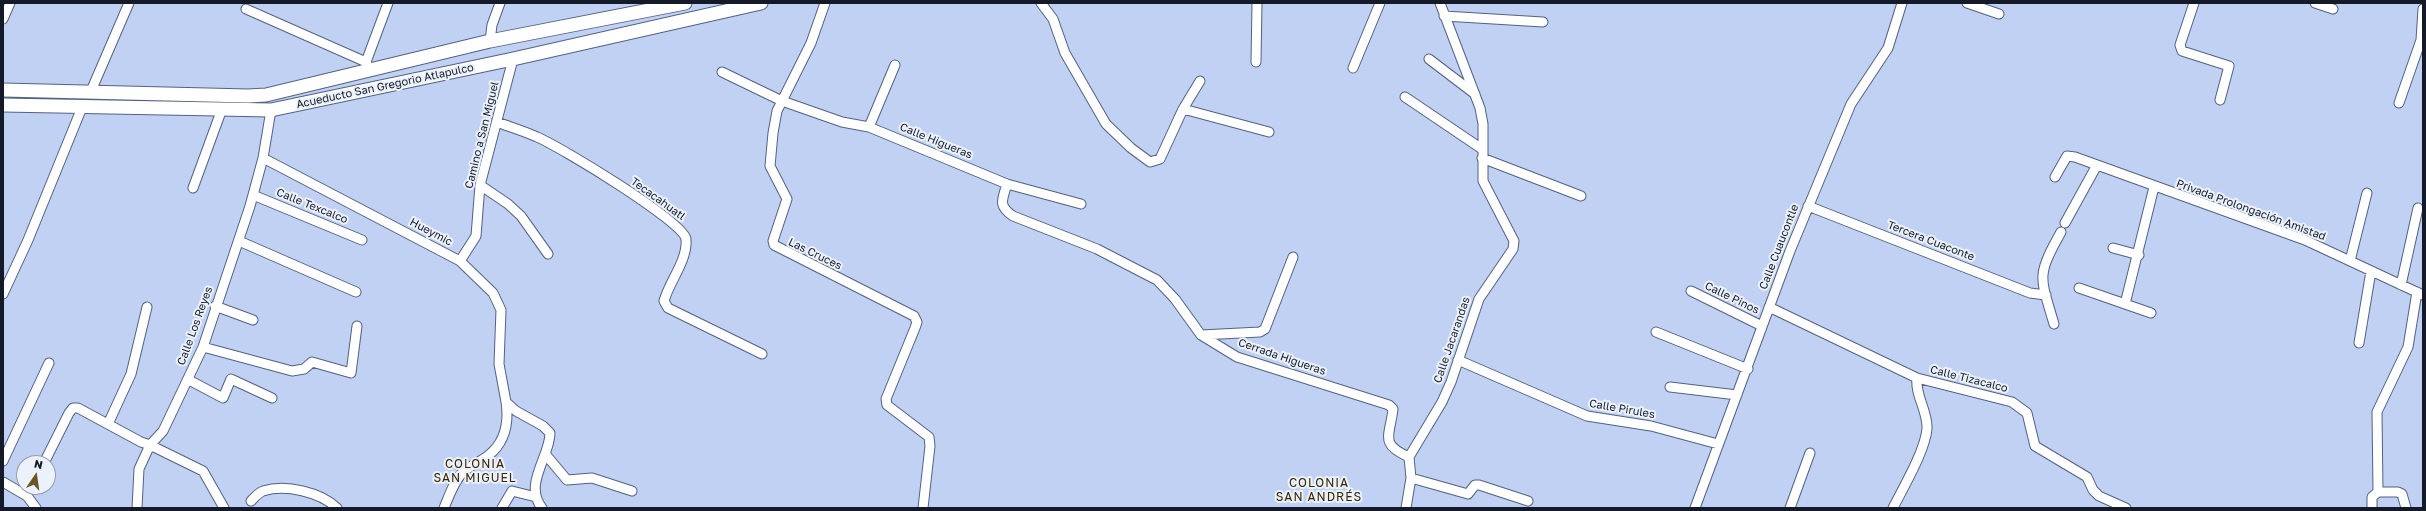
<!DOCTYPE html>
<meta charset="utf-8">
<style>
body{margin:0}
#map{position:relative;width:2426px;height:511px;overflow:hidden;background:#c0d1f4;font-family:"Golos Text",sans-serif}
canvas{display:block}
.frame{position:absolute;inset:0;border:4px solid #141a27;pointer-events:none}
.north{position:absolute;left:16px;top:455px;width:40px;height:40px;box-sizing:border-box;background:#ecf2fc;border:1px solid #969ca7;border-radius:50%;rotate:13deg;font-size:11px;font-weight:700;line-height:16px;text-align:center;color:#141a27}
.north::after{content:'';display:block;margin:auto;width:14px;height:18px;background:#6b5625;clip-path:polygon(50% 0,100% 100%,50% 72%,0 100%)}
</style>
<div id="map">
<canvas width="2426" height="511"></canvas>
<div class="frame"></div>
<div class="north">N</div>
</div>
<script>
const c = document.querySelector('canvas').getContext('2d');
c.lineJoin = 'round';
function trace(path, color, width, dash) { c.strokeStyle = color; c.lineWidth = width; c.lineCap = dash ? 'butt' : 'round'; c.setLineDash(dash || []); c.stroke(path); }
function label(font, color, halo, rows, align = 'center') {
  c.font = font + ' "Golos Text",sans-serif'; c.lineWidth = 4; c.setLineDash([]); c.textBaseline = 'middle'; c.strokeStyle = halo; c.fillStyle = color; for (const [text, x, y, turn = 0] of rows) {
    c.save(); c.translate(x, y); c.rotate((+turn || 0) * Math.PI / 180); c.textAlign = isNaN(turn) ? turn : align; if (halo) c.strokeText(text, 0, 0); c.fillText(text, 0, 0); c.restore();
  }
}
const street = new Path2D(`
 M825 3 811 43 777 111 773 133 770 166 787 199 773 241 774 245 914 316 917 322 915 328 886 399 887 405 929 437 930 446 923 508
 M1041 3 1053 19 1065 53 1106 124 1131 148 1150 162 1160 159 1183 109 1200 81
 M1967 3 1999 14
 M2194 3 2180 45 2182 51 2229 66 2220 100
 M2315 3 2333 9
 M246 9 366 62
 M1444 16 1543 22
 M3 19 10 3
 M490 41 492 25 500 3
 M1429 59 1475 94
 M1256 62 1257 3
 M368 67 366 62 388 3
 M1353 68 1380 3
 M722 72 782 101 842 122 869 127 1007 184 1081 204
 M91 91 129 3
 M1405 97 1482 149
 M2399 103 2421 40 2423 9
 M1183 109 1269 132
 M497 122C510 127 524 131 537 137 559 146 683 221 686 239 688 260 669 282 664 301L668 308 762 354
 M869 127 895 65
 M263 158 460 261 493 293 501 310 499 364 506 402 516 411 543 426 550 433C550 457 523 484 542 508
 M1482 158 1581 196
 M2055 177 2067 156 2075 157 2305 240 2423 295
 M1007 184C1002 200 998 206 1013 216L1097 249 1157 280 1175 299 1201 335 1237 357 1389 405 1393 409C1390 436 1379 444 1409 457
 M480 185 508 204 521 216 548 254
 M193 188 222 109
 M253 195 362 240
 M1808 206 2030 293 2046 295
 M2065 223 2097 165
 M239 241 356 292
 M2113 248 2139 255
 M460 261 476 236 480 185 513 59
 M2350 261 2367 193
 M2401 285 2418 208
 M2079 288 2151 313
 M1691 291 1762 326
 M3 294 28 240 83 105
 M2125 304 2154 187
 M215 306 253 320
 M1769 307 1917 378 2012 402 2027 413 2035 446 2087 477 2093 490 2099 496 2126 508
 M2054 324C2040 276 2036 277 2061 232
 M1656 332 1748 369
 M1201 335 1260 332 1265 329 1293 257
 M2359 343 2371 271
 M203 347 292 371 304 369 312 362 351 373 357 326
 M1458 360 1587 416 1651 426 1718 444
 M189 380 223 398 231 379 272 398
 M1670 387 1737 395
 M108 424 131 374 147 307
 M546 455 567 480 592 478 632 491
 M3 461 49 363
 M44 463 69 413 73 408H78L141 442 150 445 139 469 137 508
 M1411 478 1468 494 1475 485H1479L1528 501
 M3 482 27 496 36 508
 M2378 492H2398L2402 494 2406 508
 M251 501C254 498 258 493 263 491 286 484 320 492 337 508
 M224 508 203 471 150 445 163 431 203 347 250 206 263 158 271 110
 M444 508C449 496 454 481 463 472 471 465 481 462 489 455 506 441 509 422 506 402
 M502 508 512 491 536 497
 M1406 508 1411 478 1409 457 1442 402 1451 382 1479 299 1513 249 1514 241 1483 181V124L1480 108 1440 3
 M1695 508 1790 251 1851 104 1888 48 1902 3
 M1790 508 1810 453
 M1893 508C1903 488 1925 451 1927 429 1928 411 1915 396 1917 378
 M2372 508V497L2378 492 2377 412 2408 347 2417 292`);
const secondary = new Path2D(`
 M3 90 248 96 266 95 490 41 685 3
 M3 105 271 110 513 59 761 3`);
const streetNames = [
 ["Acueducto San Gregorio Atlapulco",385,86,-12],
 ["Camino a San Miguel",482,135,-76],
 ["Calle Higueras",936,141,22],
 ["Tecacahuatl",658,199,36],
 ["Calle Texcalco",312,206,22],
 ["Privada Prolongación Amistad",2251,210,20],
 ["Hueymic",431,232,28],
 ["Tercera Cuaconte",1931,241,21],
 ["Calle Cuaucontle",1779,247,-69],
 ["Las Cruces",815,254,26],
 ["Calle Pinos",1732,298,26],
 ["Calle Los Reyes",195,326,-70],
 ["Calle Jacarandas",1452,340,-71],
 ["Cerrada Higueras",1282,357,19],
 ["Calle Tizacalco",1969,379,14],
 ["Calle Pirules",1622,409,10]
];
const neighbourhoodNames = [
 ["COLONIA",475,464],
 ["SAN MIGUEL",475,478],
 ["COLONIA",1319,483],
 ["SAN ANDRÉS",1319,497]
];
trace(street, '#536280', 11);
trace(secondary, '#536280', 15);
trace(street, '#fff', 9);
trace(secondary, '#fff', 13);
label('11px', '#141a27', '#ecf2fc', streetNames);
c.letterSpacing = '1px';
label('12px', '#372600', '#ecf2fc', neighbourhoodNames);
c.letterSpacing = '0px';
</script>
